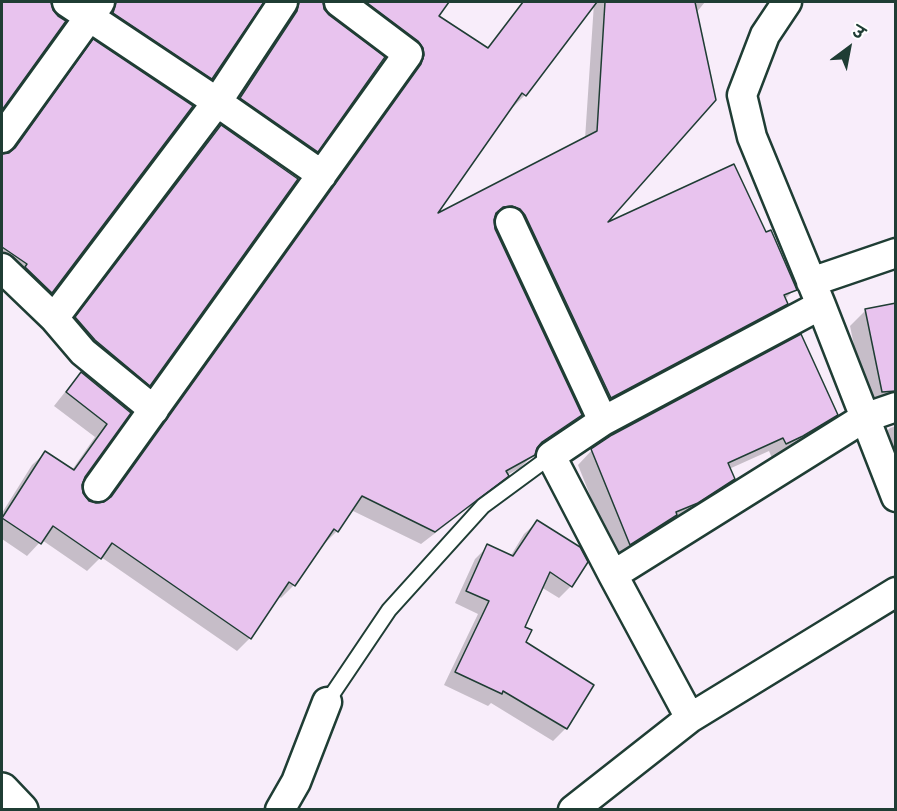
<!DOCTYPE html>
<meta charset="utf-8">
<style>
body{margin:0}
#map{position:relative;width:897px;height:811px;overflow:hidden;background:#f8edfa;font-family:Sriracha,"Playpen Sans Deva",sans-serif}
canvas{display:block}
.frame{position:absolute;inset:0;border:3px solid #1f3d34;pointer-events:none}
.north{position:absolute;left:819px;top:18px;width:60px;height:60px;-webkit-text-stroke:4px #fff;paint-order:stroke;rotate:32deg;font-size:16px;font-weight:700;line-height:24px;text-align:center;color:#1f3d34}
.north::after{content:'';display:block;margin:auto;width:21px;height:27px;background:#1f3d34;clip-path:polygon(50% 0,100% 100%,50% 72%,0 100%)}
</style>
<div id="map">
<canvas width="897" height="811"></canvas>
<div class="frame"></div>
<div class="north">उ</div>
</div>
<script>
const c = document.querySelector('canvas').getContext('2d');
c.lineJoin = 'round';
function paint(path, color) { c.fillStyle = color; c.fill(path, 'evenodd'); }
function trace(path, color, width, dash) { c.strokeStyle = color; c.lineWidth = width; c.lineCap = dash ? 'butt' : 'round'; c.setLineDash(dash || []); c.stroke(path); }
const shadow = new Path2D(`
 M2 2H49L51 9 64 21 2 108Z
 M97 2H262L211 78 198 91 101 26Z
 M279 2H321L323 10 316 151 304 164 228 111Z
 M336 2H447L436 16 486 49 522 2H705L696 13 602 227 765 234 795 289 784 300 786 304 773 317 597 410 498 218 492 219 494 229 580 415 567 428 535 450 533 455 520 468 507 475 494 488 421 544 351 510 337 531 324 544 294 585 281 598 278 596 250 638 237 651 101 557 87 571 42 540 27 556 2 539V513L32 465 45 453 72 470 95 437 54 406 69 387 81 374 129 413 83 477 80 485 81 494 88 502 96 505 105 503 409 78 412 69ZM594 3 585 139 434 217 511 107 512 108 525 95Z
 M94 41 191 106 51 292 38 305 2 270V156L8 154 81 54Z
 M221 127 149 385 139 395 66 328 211 137Z
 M896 304V417L867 409 850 326 866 310Z
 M836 415 821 429 787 450 772 458 769 451 729 469 734 479 719 493 681 517 667 523 661 530 615 558 578 465 592 450Z
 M896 426V502L874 444 890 428Z
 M537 522 571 586 559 598 541 587 523 628 525 643 566 728 553 741 491 703 488 706 444 685 478 614 455 603 475 559 488 546 510 557 524 534Z`);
const building = new Path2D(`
 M2 2H51L53 10 58 16 66 21 2 110Z
 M116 2H264L212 79 113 13Z
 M299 2H323L324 9 329 15 385 57 318 152 240 98 297 11Z
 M366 2H449L439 16 488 48 523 2H597L526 96 522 93 438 213 597 131 605 2H695L716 100 608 222 734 164 766 232 771 230 797 290 784 295 788 304 611 398 525 215 520 209 512 206 503 207 496 213 494 220 495 229 582 415 542 442 537 448 535 455 506 471 509 476 435 532 362 496 338 532 334 529 295 586 289 582 251 639 112 543 101 559 53 526 41 544 2 518 45 451 74 470 107 424 66 392 81 372 131 413 85 477 82 485 83 493 89 501 96 503 104 502 111 497 421 64 424 55 423 48 418 41Z
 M93 39 193 106 52 293 25 267 27 264 2 247V154L9 153 15 148Z
 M221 125 298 179 150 386 95 340 75 317Z
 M896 303V391L882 392 865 309Z
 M801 334 838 415 803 436 786 444 783 438 728 463 735 479 698 503 676 512 677 515 630 545 591 449 612 435Z
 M537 520 580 547 588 562 572 587 550 572 525 627 532 630 526 642 594 685 567 729 503 691 502 694 455 672 489 601 466 591 487 544 513 556Z`);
const lane = new Path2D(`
 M327 702 389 610 483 506 551 456`);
const street = new Path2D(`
 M67 2 217 102 322 175
 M787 2 765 35 742 95 752 137 821 305 896 497
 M2 138 100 2
 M510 222 603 421
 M2 268 54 318 83 352 154 410
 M811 282 896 253
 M54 318 217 102 283 2
 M98 487 408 54 339 2
 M613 575 864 418 896 407
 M690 718 613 575 551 456 603 421 821 305
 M280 810 296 782 327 702
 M573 810 690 718 896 592`);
const secondary = new Path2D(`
 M2 790 21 810`);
paint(shadow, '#0003');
paint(building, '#e8c3ee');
trace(building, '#1f3d34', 1.5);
trace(lane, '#1f3d34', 18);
trace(street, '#1f3d34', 33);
trace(secondary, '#1f3d34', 38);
trace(lane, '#fff', 14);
trace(street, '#fff', 28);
trace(secondary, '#fff', 33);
</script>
